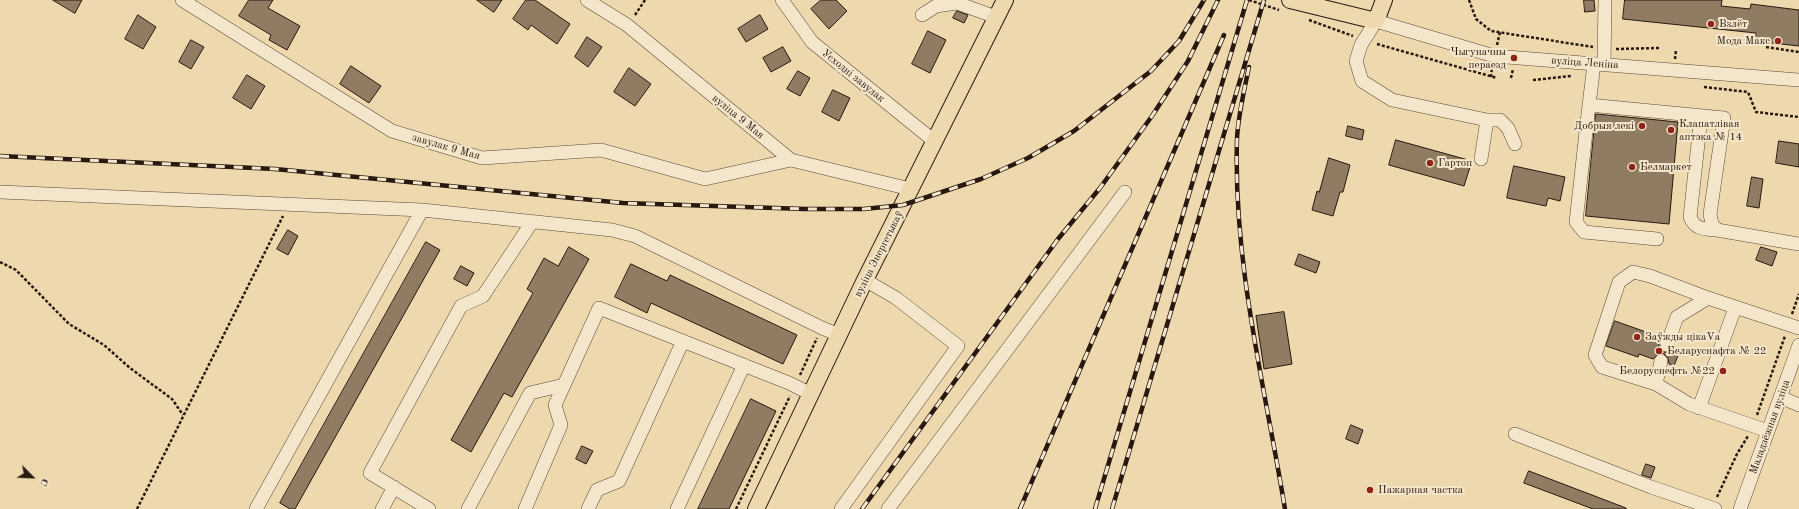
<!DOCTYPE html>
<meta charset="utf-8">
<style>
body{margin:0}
#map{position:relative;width:1799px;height:509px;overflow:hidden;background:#eed8ad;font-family:"Old Standard TT",serif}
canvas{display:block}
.north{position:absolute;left:12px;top:457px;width:40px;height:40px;-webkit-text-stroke:3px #f4e6ca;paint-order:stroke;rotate:114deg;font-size:11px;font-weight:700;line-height:16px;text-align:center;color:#281810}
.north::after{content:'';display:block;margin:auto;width:14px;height:18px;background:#281810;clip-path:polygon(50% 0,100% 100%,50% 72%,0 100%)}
</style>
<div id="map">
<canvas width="1799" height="509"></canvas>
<div class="north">С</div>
</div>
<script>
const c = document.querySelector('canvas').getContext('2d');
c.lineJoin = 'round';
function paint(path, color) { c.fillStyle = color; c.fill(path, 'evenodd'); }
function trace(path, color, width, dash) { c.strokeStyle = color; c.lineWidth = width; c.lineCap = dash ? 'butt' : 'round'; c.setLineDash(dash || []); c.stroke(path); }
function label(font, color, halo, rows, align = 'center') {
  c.font = font + ' "Old Standard TT",serif'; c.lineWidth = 4; c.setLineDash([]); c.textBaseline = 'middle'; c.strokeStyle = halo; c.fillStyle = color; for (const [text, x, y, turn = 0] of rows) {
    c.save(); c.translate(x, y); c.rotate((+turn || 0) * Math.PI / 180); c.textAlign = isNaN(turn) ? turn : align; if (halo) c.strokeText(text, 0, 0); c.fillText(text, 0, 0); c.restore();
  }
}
const building = new Path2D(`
 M53 0H82L75 13Z
 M249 0H273L268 8 300 26 287 50 269 40 271 35 239 16Z
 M477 0H502L494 12Z
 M526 0H535L570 24 557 44 531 25 528 30 513 19Z
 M821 0H836L847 11 829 29 811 9Z
 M1584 0H1594L1595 11 1585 12Z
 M1625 0H1722L1721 6 1750 9 1751 4 1799 10V46L1755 41 1756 33 1623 19Z
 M957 11 968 15 964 23 953 18Z
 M138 15 156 27 143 49 125 39Z
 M760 15 768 29 746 42 738 29Z
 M928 31 946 40 930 73 912 64Z
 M587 37 602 47 588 67 575 57Z
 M191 40 204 47 191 69 179 62Z
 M783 47 791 61 771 72 763 58Z
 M351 66 381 86 369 103 340 84Z
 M629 68 651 84 635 106 614 92Z
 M798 71 810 78 800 96 787 89Z
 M247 75 265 86 251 109 233 98Z
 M833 90 850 98 839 121 822 112Z
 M1596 114 1678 122 1669 224 1586 216Z
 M1348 126 1364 130 1362 140 1346 136Z
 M1396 140 1472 161 1464 186 1389 165Z
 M1779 141 1799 144V167L1776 163Z
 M1329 158 1350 165 1343 192H1340L1333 216 1312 210 1317 191 1319 192Z
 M1514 166 1565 177 1560 201 1548 198 1546 206 1507 198Z
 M1752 177 1763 179 1759 208 1747 206Z
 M288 230 298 236 288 255 277 249Z
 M426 242 440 250 295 509H290L280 503Z
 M569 247 589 259 512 397 504 393 471 452 451 440 533 293 527 289 544 258 558 266Z
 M1761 247 1777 252 1772 266 1756 260Z
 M1299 254 1320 262 1316 273 1295 265Z
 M631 264 667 281 670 275 797 335 783 364 651 303 647 313 615 297Z
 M461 266 474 273 467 286 454 279Z
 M1284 312 1292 364 1264 369 1256 316Z
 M1615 321 1646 332 1645 337 1659 342V347L1664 352 1669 353 1675 348 1680 350 1674 366 1669 364 1668 358 1663 353 1658 354 1653 359 1639 354 1638 357 1606 346Z
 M751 399 776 411 729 509H698Z
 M1351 425 1363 430 1358 444 1346 439Z
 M582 446 593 451 586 464 576 459Z
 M1646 464 1655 467 1651 478 1642 475Z
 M1529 471 1626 508V509H1593L1524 483Z`);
const path = new Path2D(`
 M1249 0 1279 10
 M1469 0 1476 19 1491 31 1593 47
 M635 15 645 0
 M1309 20 1353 36
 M1377 44 1497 78
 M1497 45 1500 32
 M1766 47 1799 52
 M1616 49 1659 48
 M1675 59 1676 50
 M1491 77 1492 67
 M1511 78 1513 69
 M1533 80 1571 76
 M1704 87 1748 92 1756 112 1799 117
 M0 262 16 270 69 324 104 345 130 368 172 399 183 415
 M1792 314 1799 294
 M800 375 817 338
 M1757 415 1785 336
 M1717 497 1737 454 1748 436
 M137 509 283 216
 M736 509 790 396`);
const minor = new Path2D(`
 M182 0 392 131 482 158 601 150 705 179 791 160
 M587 0 627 25 791 160 910 189
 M782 0 812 42 934 141
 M922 15 936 6 957 3 996 17
 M1594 64 1589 105 1724 118 1710 214 1712 224 1717 230 1799 244
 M1604 64 1605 0
 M1589 105 1576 222 1584 232 1657 239
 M1701 116 1690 217C1695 230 1705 229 1717 230
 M1487 120H1500L1508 128 1515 144
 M1481 159 1487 120 1392 100 1362 81 1356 61 1361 45 1376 21 1494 56 1799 80
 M0 192 422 210 612 230 635 236 822 328 839 335
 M1667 345 1677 317 1708 298 1799 328
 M1661 361 1656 384 1689 404 1768 431
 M1656 384 1602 367 1595 355 1619 282 1633 272 1650 276 1708 298
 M1780 397 1799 405
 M1699 408 1735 308
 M1515 434 1651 487 1715 509
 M256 509 422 210
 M382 509 394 487
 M429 509 370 473 461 306 483 296 532 222
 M468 509 530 393 564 385
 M525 509 561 425 555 405 599 308 789 383 811 394
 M588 509 597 490 619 481 683 341
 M677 509 744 365
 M841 509 958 346 896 298 865 280
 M888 509 1125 192
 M1740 509 1799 345`);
const major = new Path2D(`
 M1290 0 1376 21 1384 0
 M756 509 865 280 1005 0`);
const rail = new Path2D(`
 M1249 67C1244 91 1238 116 1237 139 1233 264 1265 387 1285 509
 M0 156 275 169 623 203 805 209H864L903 205 981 179 1028 158 1074 131 1151 71 1179 41 1204 0
 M862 509 1058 239 1100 188 1152 116 1188 61 1218 0
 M1020 509 1224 35
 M1095 509 1247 0
 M1112 509 1264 0`);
const markers = [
 [1711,24,4,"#8f2418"],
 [1778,41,4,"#8f2418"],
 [1514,58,4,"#8f2418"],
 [1642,126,4,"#8f2418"],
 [1671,130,4,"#8f2418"],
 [1430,163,4,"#8f2418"],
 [1632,167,4,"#8f2418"],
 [1637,337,4,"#8f2418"],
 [1659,351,4,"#8f2418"],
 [1723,371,4,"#8f2418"],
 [1370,490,4,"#8f2418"]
];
const poiNames = [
 ["Взлёт",1719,24],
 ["Мода Макс",1770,41,"right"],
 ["Чыгуначны",1506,52,"right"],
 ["пераезд",1506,65,"right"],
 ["Клапатлівая",1679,124],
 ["аптэка № 14",1679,137],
 ["Добрыя лекі",1634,126,"right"],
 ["Гартоп",1438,163],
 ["Белмаркет",1640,167],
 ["Заўжды цікаVа",1645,337],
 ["Беларуснафта № 22",1667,351],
 ["Белоруснефть №22",1715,371,"right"],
 ["Пажарная частка",1378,490]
];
const streetNames = [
 ["вуліца Леніна",1585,63,4],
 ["Усходні завулак",853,76,39],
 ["вуліца 9 Мая",738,117,39],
 ["завулак 9 Мая",446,147,16],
 ["вуліца Энергетыкаў",879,254,-63],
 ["Маладзёжная вуліца",1770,427,-70]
];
paint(building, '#8f7c62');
trace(building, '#281810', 1);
trace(minor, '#5a4837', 14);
trace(major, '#281810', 18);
trace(path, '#281810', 2.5, [3, 2]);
trace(minor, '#f4e6ca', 13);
trace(major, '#eed8ad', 16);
trace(rail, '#281810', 4.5);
trace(rail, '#f4e6ca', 3, [9]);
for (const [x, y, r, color] of markers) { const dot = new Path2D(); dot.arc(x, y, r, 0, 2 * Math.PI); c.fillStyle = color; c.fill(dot); trace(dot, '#f4e6ca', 1.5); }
label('11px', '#281810', '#f4e6ca', poiNames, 'left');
label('11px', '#281810', '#f4e6ca', streetNames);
</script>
